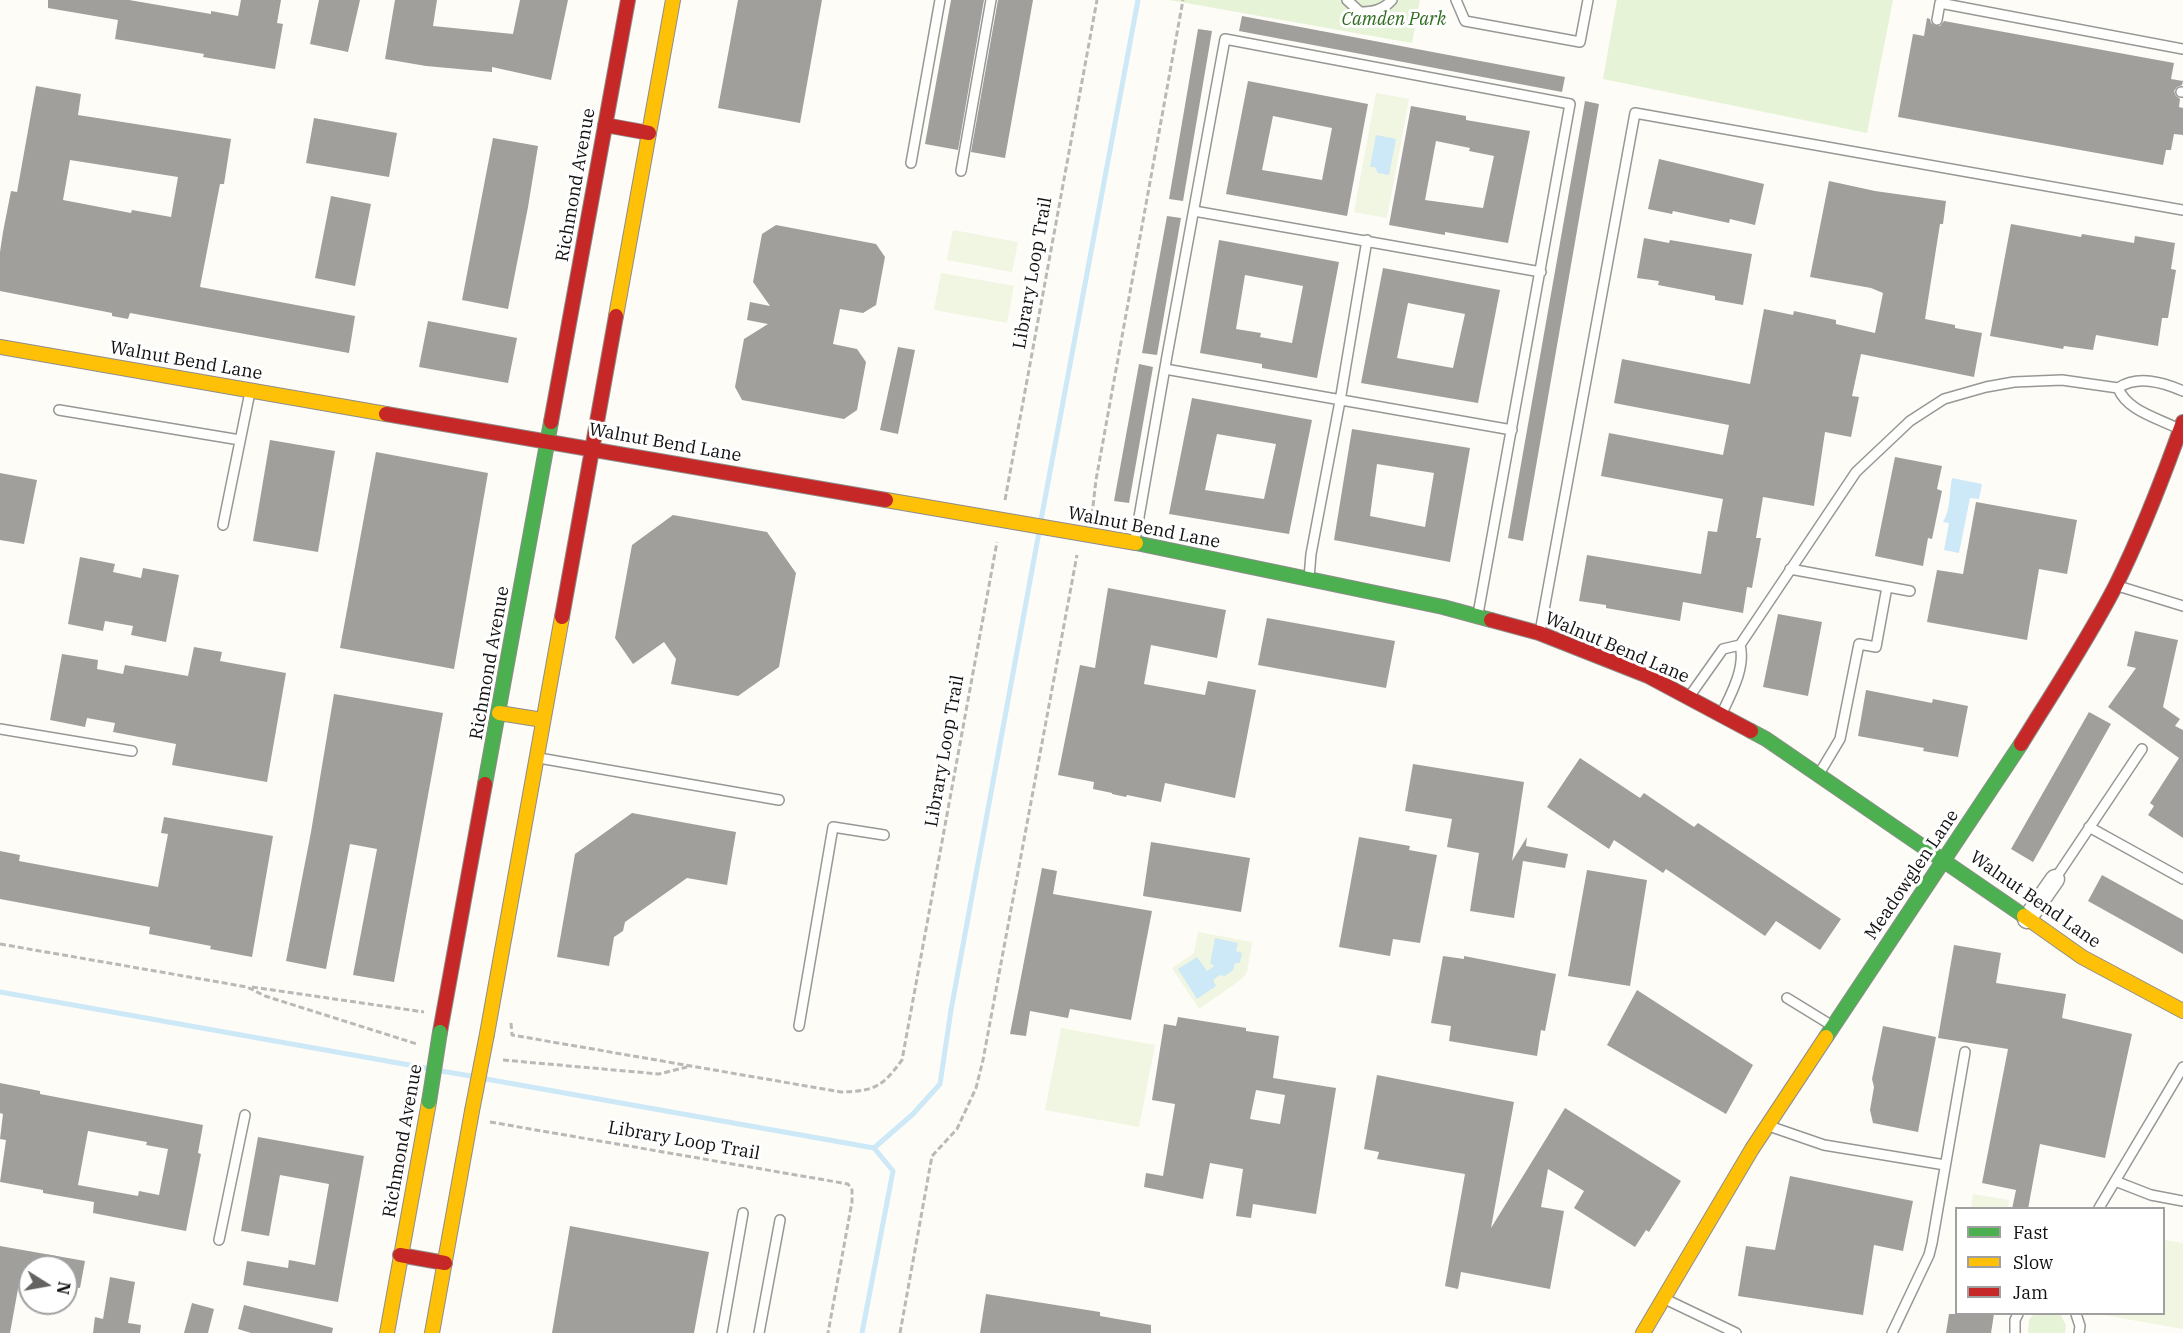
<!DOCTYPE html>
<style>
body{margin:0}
#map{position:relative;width:2183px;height:1333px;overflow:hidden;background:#fdfcf7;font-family:"IBM Plex Serif",serif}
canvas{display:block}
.legend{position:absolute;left:1955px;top:1207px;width:210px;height:108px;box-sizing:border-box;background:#fff;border:2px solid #a0a0a0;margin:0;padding:8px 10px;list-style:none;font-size:18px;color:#111}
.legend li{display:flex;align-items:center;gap:12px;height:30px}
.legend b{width:30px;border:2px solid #a0a0a0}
.north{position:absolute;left:18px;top:1255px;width:60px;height:60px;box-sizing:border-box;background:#fff;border:2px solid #a0a0a0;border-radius:50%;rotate:101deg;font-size:16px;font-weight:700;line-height:24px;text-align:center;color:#111}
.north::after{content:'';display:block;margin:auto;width:21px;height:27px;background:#646362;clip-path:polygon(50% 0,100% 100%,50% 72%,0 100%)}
</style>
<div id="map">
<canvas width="2183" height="1333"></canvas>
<ul class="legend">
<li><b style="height:8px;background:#4caf50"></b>Fast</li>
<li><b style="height:8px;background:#ffc107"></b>Slow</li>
<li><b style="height:8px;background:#c62828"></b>Jam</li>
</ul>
<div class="north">N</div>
</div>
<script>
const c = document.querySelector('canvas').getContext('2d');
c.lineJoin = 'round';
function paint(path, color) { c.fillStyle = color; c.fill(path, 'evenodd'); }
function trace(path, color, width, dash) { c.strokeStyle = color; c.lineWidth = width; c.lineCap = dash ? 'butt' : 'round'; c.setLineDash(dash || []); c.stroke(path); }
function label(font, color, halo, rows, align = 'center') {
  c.font = font + ' "IBM Plex Serif",serif'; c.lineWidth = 6; c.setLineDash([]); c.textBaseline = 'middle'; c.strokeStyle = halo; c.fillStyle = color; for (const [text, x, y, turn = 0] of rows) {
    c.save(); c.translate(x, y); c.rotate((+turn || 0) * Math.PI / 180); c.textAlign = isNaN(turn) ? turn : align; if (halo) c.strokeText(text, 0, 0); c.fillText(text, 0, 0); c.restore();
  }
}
const green = new Path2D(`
 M1169 0H1420L1412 43Z
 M1617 0H1893L1867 133 1603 79Z
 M2034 1314H2060L2066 1325 2065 1333H2028L2029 1320Z`);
const pitch = new Path2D(`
 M1376 93 1409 99 1387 218 1354 212Z
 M953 230 1018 242 1012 272 947 260Z
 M941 273 1014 286 1007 323 934 310Z
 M1198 932 1252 942 1247 972 1243 978 1199 1009 1172 968 1194 953Z
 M1061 1028 1155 1045 1139 1127 1045 1110Z
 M1973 1194 2009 1200 2008 1208H1971Z
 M2164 1240 2183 1243V1329L2098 1314H2164Z`);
const water = new Path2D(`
 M1376 135 1396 139 1389 175 1378 173 1375 167H1370Z
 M1952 478 1982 484 1979 499 1970 498 1959 553 1944 550 1949 523 1943 522C1951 509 1949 493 1952 478Z
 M1215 938 1238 943 1236 951 1242 953 1240 963H1235L1233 970 1225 976 1220 975 1213 980 1216 986 1197 999 1178 969 1197 957 1207 971 1213 967 1214 965 1210 964Z`);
const stream = new Path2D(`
 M1041 520 1138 0
 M0 992 426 1068
 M441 1071 471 1076
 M486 1079 874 1148 893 1171 862 1333
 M874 1148 913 1114 940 1084 951 1010 1039 532`);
const building = new Path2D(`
 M48 0H129L211 14V11L238 16 241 0H281L277 23 283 24 275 69 203 57 204 54 115 39 118 20 48 8Z
 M319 0H360L348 52 310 44Z
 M395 0H437L433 26 513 34 520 0H568L551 80 492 67V72L426 66 385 59Z
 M738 0H822L800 123 718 108Z
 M951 0H984L958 150 925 144Z
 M998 0H1033L1005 158 971 152Z
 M1242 16 1565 77 1562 92 1239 31Z
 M1927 18 1930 19 1931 23 1935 26H1940L1944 21 2174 63 2171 79 2183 81 2182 85 2177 87 2174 91 2176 96 2180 99 2179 107 2183 108V135L2174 134 2171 150H2166L2163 165 1898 117 1913 34 1924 36Z
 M1198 29 1212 31 1183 201 1169 199Z
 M1248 81 1368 104 1347 216 1226 194ZM1273 116 1332 128 1322 180 1262 170Z
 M36 86 81 94 78 115 231 139 224 184H220L200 287 355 316 349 353 130 313 128 319 112 316V313L0 291V252L3 232 11 191 17 192ZM70 160 178 177 171 217 132 210 131 213 63 200Z
 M1585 101 1599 104 1523 541 1508 538Z
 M1411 106 1466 116V120L1530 131 1508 243 1445 232V235L1389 225ZM1436 141 1470 148 1469 151 1494 156 1483 208 1425 200Z
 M314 118 397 133 389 177 306 163Z
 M493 138 538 146 528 207 508 309 462 300Z
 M1659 159 1764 184 1755 225 1730 219 1729 223 1673 211 1672 214 1648 209Z
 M1829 181 1875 191 1946 201 1943 224H1940L1925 319 1955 325V328L1982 333 1974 377 1861 354 1852 396 1859 397 1851 437 1825 432 1814 506 1763 497 1756 538H1761L1752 588 1747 587 1743 613 1683 602 1680 621 1606 608V605L1579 601 1587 555 1701 574 1708 531 1717 532 1723 499 1601 476 1609 433 1723 455 1729 425 1614 403 1622 359 1750 384 1764 309 1793 315 1794 311 1836 320V324L1875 333 1883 293 1871 288 1810 277Z
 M331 196 371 204 355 286 315 278Z
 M1167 216 1181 218 1157 355 1142 353Z
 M2011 224 2081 237 2082 234 2134 243 2135 236 2175 243 2171 269 2176 270 2168 318H2162L2158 346 2096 335 2093 350 2064 346 2063 349 1990 336Z
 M776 225 876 244 885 257 876 305 863 313 840 309 833 344 857 349 866 362 857 410 844 419 742 400 735 387 744 339 768 324 747 320 750 302 770 306 753 282 762 234Z
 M1644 238 1669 243 1670 240 1752 254 1743 305 1715 300V296L1658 285 1659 281 1637 278Z
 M1219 240 1339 262 1317 378 1262 368V364L1200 353ZM1245 275 1303 286 1292 343 1260 337 1261 333 1236 329Z
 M1383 268 1500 290 1478 403 1361 383ZM1408 303 1465 314 1453 368 1397 358Z
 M428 321 517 338 508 383 419 367Z
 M898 347 915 350 898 434 880 430Z
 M1139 364 1153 367 1129 503 1114 501Z
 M1192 398 1312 420 1289 534 1169 514ZM1217 434 1276 444 1264 499 1205 490Z
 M1352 429 1470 448 1450 562 1334 540ZM1377 464 1434 473 1425 527 1370 516Z
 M270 440 335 451 318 552 253 541Z
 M376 452 488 473 454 669 340 648Z
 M1895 457 1942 466 1937 489 1942 491 1932 539 1928 538 1923 566 1875 556Z
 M0 473 37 480 24 544 0 540Z
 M1976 502 2077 520 2067 574 2039 569 2027 640 1927 622 1937 570 1963 574Z
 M673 515 767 532 796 573 779 667 738 696 671 684 676 659 664 642 633 664 615 638 632 545Z
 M80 557 115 564 113 572 141 578 143 568 179 575 166 642 131 635 133 626 105 621 103 631 68 624Z
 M1108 588 1226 610 1217 658 1151 645 1144 684 1205 695 1208 681 1256 690 1235 798 1165 783 1161 802 1127 795 1126 797 1112 794V793L1093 789 1094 782 1058 775 1080 665 1095 668Z
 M1778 614 1822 622 1808 696 1763 687Z
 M1267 618 1395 641 1386 688 1258 665Z
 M2135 631 2178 640 2163 707 2180 719 2175 726 2183 730V838L2148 815 2154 806 2150 803 2179 758 2108 707 2136 668 2127 666Z
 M194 647 222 652 220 661 286 673 267 782 172 765 176 744 113 732 115 723 87 718 85 727 50 720 62 654 98 660 97 669 123 674 125 665 188 676Z
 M1866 690 1932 703 1933 699 1968 706 1958 757 1923 751 1924 748 1858 736Z
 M334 694 443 713 394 982 353 975 377 849 350 844 326 969 286 961 311 832Z
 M2089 712 2111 724 2033 862 2011 849Z
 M1580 758 1640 798 1644 793 1694 827 1698 823 1841 919 1820 950 1776 921 1765 936 1666 869 1663 873 1614 840 1609 849 1547 807Z
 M1413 764 1524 782 1512 861 1527 837 1526 846 1568 854 1565 868 1523 861 1514 918 1470 911 1479 853 1447 847 1452 819 1405 811Z
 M632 813 736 832 727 885 687 878 625 922 623 931 614 937 609 966 557 957 575 854Z
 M164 817 273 836 252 957 210 949 211 946 149 934 150 927 0 899V851L20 855 19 861 158 887 168 834 161 833Z
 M1359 837 1410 846 1409 850 1437 855 1420 943 1393 939 1390 956 1339 947Z
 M1151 842 1250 858 1241 912 1143 896Z
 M1042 868 1057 871 1053 894 1152 911 1131 1020 1070 1009 1068 1018 1030 1011 1026 1036 1010 1034Z
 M1587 870 1647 880 1630 986 1568 976Z
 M2102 875 2183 920V954L2088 901Z
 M1954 945 2001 953 1996 983 2066 994 2062 1018 2132 1034 2105 1158 2040 1144 2028 1209H2012L2016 1190 1982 1183 2008 1049 1938 1038Z
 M1443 956 1464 959V956L1556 974 1545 1031 1541 1030 1537 1056 1449 1041 1451 1026 1431 1023Z
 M1637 990 1753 1065 1726 1114 1607 1045Z
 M1178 1017 1246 1028V1031L1279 1036 1273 1078 1336 1088 1316 1214 1253 1204 1251 1218 1236 1216 1243 1169 1210 1163 1203 1199 1144 1187 1146 1173 1163 1176 1175 1104 1152 1100 1164 1024 1176 1026ZM1256 1090 1285 1095 1280 1124 1250 1119Z
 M1883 1026 1936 1037 1918 1132 1873 1123 1870 1110 1874 1087 1872 1079Z
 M1377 1075 1514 1102 1491 1228 1565 1108 1681 1181 1649 1232 1646 1230 1635 1247 1574 1208 1584 1191 1548 1169 1541 1207 1564 1211 1550 1289 1461 1272 1458 1289 1445 1286 1465 1174 1377 1159 1379 1152 1364 1149Z
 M0 1083 40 1091V1094L203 1125 198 1153 201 1154 186 1231 93 1213 94 1202 43 1193V1190L0 1182 6 1140 0 1139 3 1114 0 1113ZM88 1131 147 1142 146 1145 168 1149 159 1195 139 1191 138 1196 78 1185Z
 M258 1137 364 1156 338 1302 243 1285 247 1261 288 1268 289 1260 315 1265 329 1184 280 1175 269 1236 241 1231Z
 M1790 1176 1913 1201 1903 1251 1874 1245 1863 1315 1738 1296 1746 1246 1775 1250Z
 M570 1226 709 1252 694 1333H552Z
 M0 1246 85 1261 80 1288 66 1286V1267H30V1280L20 1278 10 1333H0Z
 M110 1277 135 1282 128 1323 141 1325 140 1333H93L95 1317 103 1319Z
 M986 1294 1100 1312V1316L1151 1325V1333H980Z
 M192 1303 214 1309 208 1333H184Z
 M244 1305 333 1328 332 1333H251L238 1329Z
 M1949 1314H1994L1991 1333H1946Z`);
const path = new Path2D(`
 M1005 500 1097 0
 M1092 515 1096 480 1183 0
 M0 944 247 987 265 996 417 1044
 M252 987 424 1012
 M511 1023 512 1035 841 1092C875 1091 882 1087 902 1060L997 542
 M503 1060 659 1074 687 1067
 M490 1122 848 1184 852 1190V1202L828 1333
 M900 1333 932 1156 957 1129 976 1088 983 1060 1077 555`);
const lane = new Path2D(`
 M1347 0 1360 12C1373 12 1383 10 1392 0
 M1456 0 1465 21 1580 42 1588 0
 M1937 20 1940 3 2183 49
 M2181 92H2183
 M911 163 940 0
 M961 171 991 0
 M1194 211 1541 272
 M1165 369 1512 430
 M59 410 240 440
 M2179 429C2158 418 2127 411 2118 388 2138 375 2162 382 2183 391
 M223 525 250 392
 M1135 540 1167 356 1225 39 1570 104 1478 614
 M1790 569 1910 591
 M1309 578 1311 554 1340 401 1367 240
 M2118 586 2183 606
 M1540 632 1635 113 2183 210
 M1740 645 1856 472 1910 421 1944 399 1986 387 2014 382 2062 380 2118 388
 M1689 697 1723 649 1740 645C1746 667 1731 694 1722 713
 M0 729 132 751
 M539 758 779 800
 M1819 774 1840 739 1859 644 1876 647 1887 587
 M2089 827 2183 879
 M2055 879 2142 749
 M1787 998 1831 1025
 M799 1026 833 827 884 835
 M1769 1126 1824 1145 1945 1165
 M2115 1181 2151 1195 2183 1201
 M2099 1208 2183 1067
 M219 1240 245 1115
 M1665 1299 1736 1333
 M2076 1314 2080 1326 2079 1333
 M722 1333 743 1213
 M759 1333 780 1220
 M1892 1333 1929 1255 1932 1243 1965 1052
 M2015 1333V1320L2018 1314`);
const street = new Path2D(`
 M2027 919 2055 879`);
const fast = new Path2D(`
 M1136 543 1443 607 1491 620
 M1751 731 1766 739 2024 916
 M485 784 551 422
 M1826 1037 2021 744`);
const slow = new Path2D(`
 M616 316 673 0
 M0 347 386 414
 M886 500 1136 543
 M499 713 543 720
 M2024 916 2082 957 2183 1011
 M487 1034 562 617
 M387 1333 429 1102
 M432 1333 472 1111
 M1643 1333 1752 1149 1826 1037`);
const jam = new Path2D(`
 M605 125 649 133
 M386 414 886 500
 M551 422 628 0
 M562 617 616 316
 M1491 620 1539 633 1648 676 1751 731
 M2021 744C2053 692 2087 641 2115 587 2142 533 2163 478 2183 422
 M440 1032 485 784
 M400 1255 445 1263`);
const fastBridge = new Path2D(`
 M429 1102 440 1032`);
const slowBridge = new Path2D(`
 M472 1111 487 1034`);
const parkNames = [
 ["Camden Park",1394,20]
];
const streetNames = [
 ["Richmond Avenue",576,185,-80],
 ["Library Loop Trail",1033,273,-80],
 ["Walnut Bend Lane",186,361,10],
 ["Walnut Bend Lane",665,443,10],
 ["Walnut Bend Lane",1144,528,11],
 ["Walnut Bend Lane",1617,648,23],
 ["Richmond Avenue",490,663,-80],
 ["Library Loop Trail",945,751,-80],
 ["Meadowglen Lane",1912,875,-56],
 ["Walnut Bend Lane",2035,900,35],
 ["Richmond Avenue",403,1141,-80],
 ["Library Loop Trail",684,1141,10]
];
paint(green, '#e7f3d7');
paint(pitch, '#f0f6e1');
paint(water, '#cde8f7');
trace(stream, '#cde8f7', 5);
paint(building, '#a19f9c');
trace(lane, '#979795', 12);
trace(street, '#979795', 21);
trace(fast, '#8e8d8b', 16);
trace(slow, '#8e8d8b', 16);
trace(jam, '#8e8d8b', 16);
trace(path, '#b9b9b8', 3, [6, 3]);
trace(lane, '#fffffe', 9);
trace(street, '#fffffe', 18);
trace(fast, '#4caf50', 14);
trace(slow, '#ffc107', 14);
trace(jam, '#c62828', 14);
trace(fastBridge, '#8e8d8b', 16, []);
trace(slowBridge, '#8e8d8b', 16, []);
trace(fastBridge, '#4caf50', 14);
trace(slowBridge, '#ffc107', 14);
label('italic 18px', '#2f6b1f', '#fff', parkNames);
label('18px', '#111', '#fff', streetNames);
</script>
